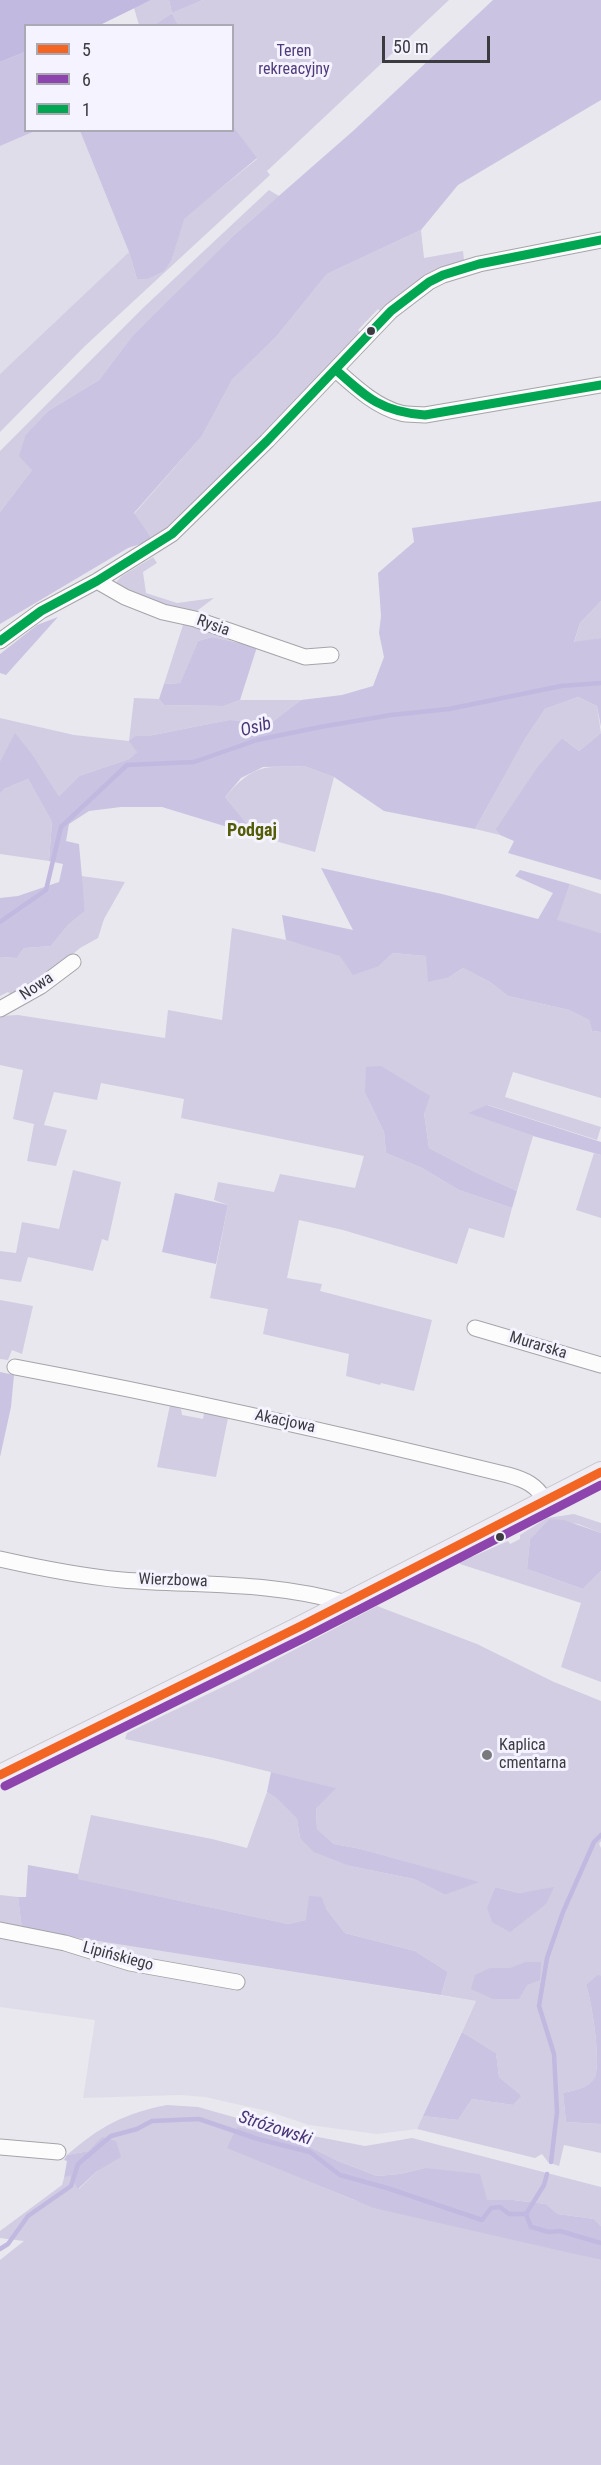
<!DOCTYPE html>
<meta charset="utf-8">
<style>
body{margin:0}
#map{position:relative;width:601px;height:2465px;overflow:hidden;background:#e9e8ee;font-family:"Roboto Condensed",sans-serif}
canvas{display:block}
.legend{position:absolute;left:24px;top:24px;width:210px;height:108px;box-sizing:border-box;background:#f5f3ff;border:2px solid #aba9b3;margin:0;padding:8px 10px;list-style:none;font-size:18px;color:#3c3b40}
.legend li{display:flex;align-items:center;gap:12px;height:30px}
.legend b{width:30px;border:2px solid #aba9b3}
.scale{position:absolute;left:382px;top:36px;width:108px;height:27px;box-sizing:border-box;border:3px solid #3c3b40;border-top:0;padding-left:8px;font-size:18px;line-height:21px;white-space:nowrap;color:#3c3b40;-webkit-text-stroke:4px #f5f3ff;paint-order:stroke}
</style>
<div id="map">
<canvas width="601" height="2465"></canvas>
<ul class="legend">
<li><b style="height:8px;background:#f26522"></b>5</li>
<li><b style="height:8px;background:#8e44ad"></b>6</li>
<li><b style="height:8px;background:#00a651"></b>1</li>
</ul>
<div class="scale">50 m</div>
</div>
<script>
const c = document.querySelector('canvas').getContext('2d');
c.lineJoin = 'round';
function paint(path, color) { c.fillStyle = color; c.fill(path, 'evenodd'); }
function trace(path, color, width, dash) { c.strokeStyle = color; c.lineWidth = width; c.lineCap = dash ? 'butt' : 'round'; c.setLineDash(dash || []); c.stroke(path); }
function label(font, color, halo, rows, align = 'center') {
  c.font = font + ' "Roboto Condensed",sans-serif'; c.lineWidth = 6; c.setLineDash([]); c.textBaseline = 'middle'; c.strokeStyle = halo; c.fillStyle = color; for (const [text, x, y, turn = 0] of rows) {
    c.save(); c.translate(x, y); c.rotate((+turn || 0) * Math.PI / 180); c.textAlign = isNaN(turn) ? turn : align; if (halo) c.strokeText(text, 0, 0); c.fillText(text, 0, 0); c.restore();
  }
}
const built = new Path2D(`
 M35 131H80L129 252 0 374V146Z
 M0 1925 476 2001 417 2129 377 2134 309 2125 267 2111 205 2097 180 2095 83 2098 95 2020 0 2007Z`);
const green = new Path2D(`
 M151 0H169L172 13 203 0H449L267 171 270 175 85 346 0 432V374L129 252 137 279 172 259 183 219 257 159 233 126 232 26 178 25 172 13 154 25H139L134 8Z
 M269 190 279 196 233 236 133 335 99 380 48 411 26 434 32 470 0 512V451L144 307Z
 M421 230 424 258 463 251 464 260C431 274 406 284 382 313L378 309 358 330 361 334 187 513 153 540 134 514 202 436 232 380 276 337 327 274Z
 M153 557 157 563 143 572 146 593 177 603 214 598 194 613C168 607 134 604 116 582L122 576Z
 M601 601V638L574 643 580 623Z
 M191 624 234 642 212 637 198 641 180 683 164 684 183 625Z
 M578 697 597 706 601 733 579 751 562 738 497 828 500 835 475 829 525 739 545 709Z
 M134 698 159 699 164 705 224 706 240 700H301L272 722 229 720 148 736H136L137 752 129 759 79 776 59 796 33 755 15 734 0 761V718L74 735 129 741Z
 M304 766 334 777 315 852 257 836 225 797C254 764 262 767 304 766Z
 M28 779 52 822 49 861 0 854V794L4 789Z
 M81 876 125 882 104 919 98 938 80 948 48 975 14 997 8 992 0 996V957L17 958 24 948 51 946 68 925 85 911Z
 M570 884 601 894V933L556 921Z
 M232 928 286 940 379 966 393 953 426 956 449 977 463 968 490 982 508 996 569 1010 589 1020 592 1031 601 1032V1098L513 1072 505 1097 601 1127 597 1140 488 1105 469 1113 533 1136 517 1191 475 1172 429 1148 424 1113 365 1093 384 1132 386 1153 422 1168 459 1190 512 1208 504 1238 469 1228 457 1264 343 1230 299 1220 287 1278 322 1284 320 1291 432 1320 414 1391 381 1383 380 1385 346 1376 349 1354 263 1334 268 1309 210 1298 228 1205 214 1200 218 1182 274 1192 280 1174 355 1188 364 1156 181 1118 184 1099 101 1083 97 1100 54 1092 44 1125 67 1130 56 1166 27 1161 34 1124 13 1119 23 1070 0 1065V1016L18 1015 165 1038 168 1010 222 1020Z
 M594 1153 601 1155V1218L576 1210Z
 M73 1170 121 1182 108 1241 102 1239 93 1271 28 1257 21 1282 0 1279V1251L16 1253 22 1222 59 1229Z
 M0 1300 33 1306 22 1354 12 1350 8 1360 0 1359Z
 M170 1405 181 1409 182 1415 203 1419 204 1413 228 1418 216 1477 157 1467Z
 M574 1514 601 1523V1533L578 1524 549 1519 530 1539 527 1569 583 1589 601 1571V1682L561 1667 581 1603 460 1564V1560L474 1556 508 1541 510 1544 520 1539V1535L547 1518Z
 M377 1606 477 1644 554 1682 601 1701V1841L599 1844 601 1848V1976L586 1985C592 2001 601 2062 595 2077 590 2089 574 2090 563 2093L566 2122 601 2124V2153L564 2145 559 2166 548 2162 542 2154 535 2158 417 2129 423 2116 458 2120 472 2099 513 2105 522 2096 499 2077 496 2053 462 2032 476 2001 441 1995 448 1972 415 1951 345 1933 327 1910 322 1897 306 1920 288 1924 77 1879 91 1815 212 1839 247 1848 267 1792 276 1798 297 1819 300 1838 350 1866 414 1879 445 1895 477 1882 361 1849 334 1844 317 1829 316 1809 335 1788 214 1758 125 1739 127 1733 241 1678ZM495 1887 519 1893 554 1888 487 1907Z
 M0 1895 18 1897 22 1929 0 1925Z
 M167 2105 198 2107 276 2129 365 2146 412 2138 601 2187V2226L594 2219 558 2214 546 2204 513 2200H487L425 2168 400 2174 377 2176 338 2161 304 2144 227 2147 354 2200 601 2260V2465H0V2260L24 2241 0 2238V2231L62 2185 64 2178 70 2174 79 2189 97 2171 89 2151 67 2155C99 2127 125 2113 167 2105Z`);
const forest = new Path2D(`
 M169 0H203L172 13 178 25H154L172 13Z
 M493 0H601V100L458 185 421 230 327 274 276 337 232 380 202 436 134 513 153 540 128 548 0 624V512L32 470 19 456 26 434 48 411 99 380 133 335 233 236 353 131Z
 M25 52 26 130 35 131 0 146V62Z
 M233 126 257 158 184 219 172 259 164 271 147 279H137L129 252 80 131 232 130Z
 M601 501V601L580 623 574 642 601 638V727L597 706 578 697 545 709 525 739 475 829 384 811 334 777 304 766 263 767 241 778 225 797 257 836 162 807H121L89 811 69 824 66 841 79 844 85 911 68 925 51 946 24 948 17 958 0 957V898L18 896 59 882 63 864 49 861 52 822 28 779 4 789 0 794V761L15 733 33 755 59 796 79 776 129 759 137 752 129 741 136 736H148L229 720 272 722 301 700 342 695 373 686 384 657 379 633 381 616 378 573 414 542 412 528Z
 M58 617 6 675 0 673V654L37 625Z
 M212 637 257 647 240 700 224 706 164 705 159 699 164 684 180 683 198 641Z
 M601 733V880L508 853 514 841 500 835 496 829 537 768 562 738 579 751Z
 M321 868 442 894 538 919 553 893 515 876 520 870 570 884 557 920 601 933V1032L592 1031 589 1020 569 1010 508 996 490 982 463 968 449 977 428 982 426 956 393 953 379 966 353 975 340 956 286 940 282 915 353 930Z
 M381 1066 430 1096 424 1113 429 1148 475 1172 517 1191 512 1208 459 1190 422 1168 386 1153 384 1132 365 1093 366 1067Z
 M487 1105 601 1142V1155L533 1136 468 1113Z
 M175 1193 228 1205 216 1264 162 1252Z
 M0 1372 14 1375 11 1407 0 1457Z
 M549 1519 564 1520 601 1533V1571L583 1589 527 1569 530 1539Z
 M271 1772 336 1788 316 1809 317 1829 334 1844 361 1849 479 1882 445 1895 414 1879 350 1866 314 1852 300 1838 297 1819 276 1798 267 1792Z
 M28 1865 78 1874V1879L288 1924 306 1920 309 1896 322 1897 327 1910 345 1933 415 1951 448 1972 441 1995 22 1929 18 1897H26Z
 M495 1887 519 1893 554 1887 546 1904 510 1932 492 1922 487 1907Z
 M526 1962H541L540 1980 527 1985 519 1999H493L471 1989 475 1975 490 1968H510Z
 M598 1975 601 1976V2124L566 2122 563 2093C574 2090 589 2089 595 2077 601 2062 592 2001 586 1985Z
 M462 2032 496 2053 499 2077 522 2096 513 2105 472 2099 458 2120 423 2116Z
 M237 2127 304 2144 338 2161 377 2176 400 2174 425 2168 480 2174 487 2200H513L546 2204 558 2214 594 2219 601 2226V2260L374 2208 227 2148Z
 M102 2137 116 2141 121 2157 97 2171 78 2189 70 2175 64 2178 67 2161 64 2160 67 2155 89 2151Z`);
const water = new Path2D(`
 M0 0H151L100 25 26 26 25 52 0 62Z`);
const stream = new Path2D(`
 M0 922 46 890 61 827 127 765 194 762 257 740 320 727 391 715 449 709 561 686 601 683
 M551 2162 557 2112 554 2054 539 2006 547 1958 563 1912 594 1842 601 1835
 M526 2214 544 2185 547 2174
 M0 2249 8 2244 28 2216 71 2186 78 2164 111 2136 137 2129 152 2121 199 2119 258 2139 310 2152 340 2175 387 2188 482 2220 491 2208 500 2207 509 2214H526L531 2227 549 2232 560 2231 601 2243`);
const minor = new Path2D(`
 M336 370C354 386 376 407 401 413 408 415 417 414 425 415L601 385
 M97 581 125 597 163 612 195 619 305 657 331 655
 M0 641 41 611 97 581 172 534 267 441 391 311 429 282 443 275 479 264 601 240
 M0 1009 41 986 73 962
 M475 1328 601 1365
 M15 1367C181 1398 345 1435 508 1475 526 1480 536 1485 545 1500
 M0 1559C40 1568 81 1576 122 1580 199 1586 270 1581 346 1603
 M0 1930 65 1943 130 1963 237 1982
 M0 2147 58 2152`);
const major = new Path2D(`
 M0 1775 301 1626 601 1472`);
const bus1 = new Path2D(`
 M0 1775 301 1626 601 1472`);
const bus2 = new Path2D(`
 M5 1786 306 1637 601 1485`);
const bus3 = new Path2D(`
 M336 370C367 398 382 412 425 415L601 385
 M0 641 41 611 97 581 172 534 267 441 391 311 429 282 443 275 479 264 601 240`);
const markers = [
 [371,331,5,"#3c3b40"],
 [500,1537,5,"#3c3b40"],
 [487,1755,6,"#79787d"]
];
const parkNames = [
 ["Teren",294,52],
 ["rekreacyjny",294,70]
];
const streetNames = [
 ["Rysia",213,626,20],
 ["Nowa",37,987,-34],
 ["Murarska",538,1346,17],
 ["Akacjowa",285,1422,12],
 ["Wierzbowa",173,1581,2],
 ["Lipińskiego",118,1957,15]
];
const poiNames = [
 ["Kaplica",499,1746],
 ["cmentarna",499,1764]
];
const waterNames = [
 ["Osib",256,728,-15],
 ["Stróżowski",275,2129,18]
];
const neighbourhoodNames = [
 ["Podgaj",252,831]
];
paint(built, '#e0ddea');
paint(green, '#d2cde3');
paint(forest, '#cac3e2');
paint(water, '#c2b9e0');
trace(stream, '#c2b9e0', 4.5);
trace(minor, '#a5a4a9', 17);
trace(major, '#c5c5c7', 22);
trace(minor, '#fcfcfc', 15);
trace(major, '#efecf6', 20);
trace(bus1, '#f26522', 9);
trace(bus2, '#8e44ad', 9);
trace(bus3, '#00a651', 9);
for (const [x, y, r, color] of markers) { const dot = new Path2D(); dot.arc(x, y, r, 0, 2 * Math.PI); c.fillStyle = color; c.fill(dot); trace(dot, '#f5f3ff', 2); }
label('16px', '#4f3b7b', '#f5f3ff', parkNames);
label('16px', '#3c3b40', '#f5f3ff', streetNames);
label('16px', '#3c3b40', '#f5f3ff', poiNames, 'left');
label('italic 18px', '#4a3676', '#f5f3ff', waterNames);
label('bold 18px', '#545c06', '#f5f3ff', neighbourhoodNames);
</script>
